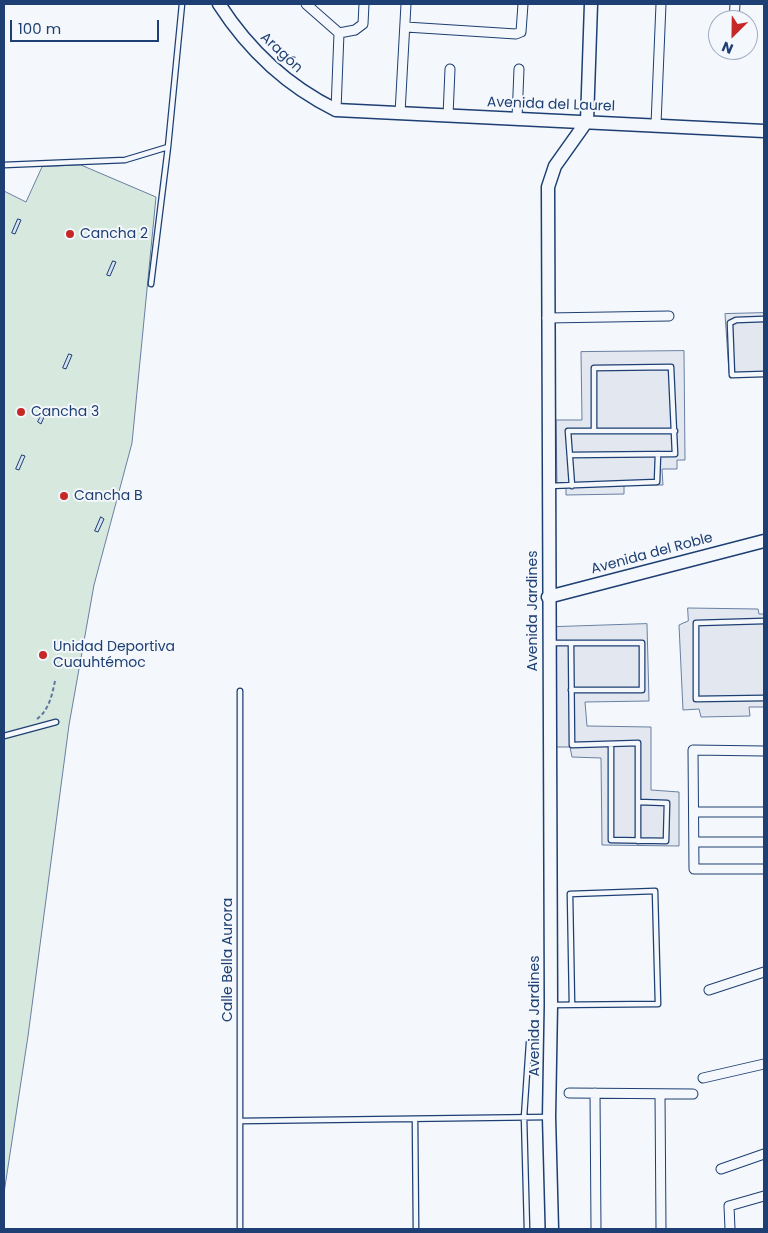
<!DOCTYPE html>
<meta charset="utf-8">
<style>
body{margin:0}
#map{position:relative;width:768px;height:1233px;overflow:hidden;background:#f4f7fb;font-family:Poppins,sans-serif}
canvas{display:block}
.frame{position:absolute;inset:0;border:5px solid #1d3f73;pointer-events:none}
.north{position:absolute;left:708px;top:10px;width:50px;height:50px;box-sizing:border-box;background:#f4f7fb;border:1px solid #9eadc5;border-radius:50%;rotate:203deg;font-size:14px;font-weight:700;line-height:20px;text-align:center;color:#1d3f73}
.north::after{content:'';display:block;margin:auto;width:18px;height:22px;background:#c62828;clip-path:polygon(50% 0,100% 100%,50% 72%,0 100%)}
.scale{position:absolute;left:10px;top:20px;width:149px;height:22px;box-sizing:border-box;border:2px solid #1d3f73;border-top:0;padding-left:6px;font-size:15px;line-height:18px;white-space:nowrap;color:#1d3f73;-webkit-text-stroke:4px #f4f7fb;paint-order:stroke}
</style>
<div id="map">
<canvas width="768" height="1233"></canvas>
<div class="frame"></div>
<div class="north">N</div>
<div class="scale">100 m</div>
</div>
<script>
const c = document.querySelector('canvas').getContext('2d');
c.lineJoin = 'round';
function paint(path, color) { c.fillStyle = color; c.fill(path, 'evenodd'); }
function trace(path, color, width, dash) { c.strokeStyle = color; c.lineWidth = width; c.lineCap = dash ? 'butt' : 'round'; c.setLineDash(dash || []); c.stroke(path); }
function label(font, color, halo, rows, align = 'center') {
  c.font = font + ' Poppins,sans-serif'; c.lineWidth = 4; c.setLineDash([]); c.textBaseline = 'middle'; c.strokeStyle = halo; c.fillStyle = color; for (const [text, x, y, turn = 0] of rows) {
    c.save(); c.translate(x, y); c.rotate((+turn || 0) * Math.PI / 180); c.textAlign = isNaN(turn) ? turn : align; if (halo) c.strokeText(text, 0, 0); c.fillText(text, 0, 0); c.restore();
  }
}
const green = new Path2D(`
 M81 165 156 197 132 443 94 585 69 725 28 1036 4 1193V191L26 202 42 167Z`);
const parking = new Path2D(`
 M764 313V372L729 373 725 314Z
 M684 351 685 460H677V469H662L663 485H624V494L566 495V487H557L556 420H582L581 352Z
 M688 608 758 609 759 614H764V707H749L750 716 701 717 699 709 683 710 679 625 688 621Z
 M647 624 649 701 585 702 587 726 651 727V790L679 792V846L602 845 601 758 572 757 570 747H556V627Z`);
const building = new Path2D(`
 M18 219 21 220 15 234 12 233Z
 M113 261 116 262 110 276 107 275Z
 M69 354 72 355 66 369 63 368Z
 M44 409 47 410 41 424 38 422Z
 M22 455 25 456 19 470 16 469Z
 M101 517 104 519 98 532 95 531Z`);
const path = new Path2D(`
 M37 719C49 710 52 695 55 681`);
const lane = new Path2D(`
 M168 147 182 4
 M4 165 125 160 168 147 151 284
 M764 319 736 320 730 323 732 375 764 374
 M570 455 675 454 671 367 594 368V431
 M549 486 657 482 658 454
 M572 486 568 431H675
 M764 621 696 623V699L764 698
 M552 643H642V690H571
 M571 643 572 745 638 743V841
 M240 691V1229
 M4 736 56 722
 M611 744V840L666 841 667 803 639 802
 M551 1005 658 1004 655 891 570 894 572 1005
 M415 1119 416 1229
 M240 1121 548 1117
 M527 1229 524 1117 529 1043`);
const street = new Path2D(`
 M306 4 339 33
 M734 20 735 4
 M406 27 516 34 521 32 523 4
 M339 33 355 30 363 24 364 4
 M336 110 339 33
 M400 113 406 4
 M448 116 450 69
 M517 118 519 69
 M656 124 661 4
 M547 318 669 316
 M764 751 693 750 694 869H764
 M694 812H764
 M694 842H764
 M709 990 764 972
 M703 1078 764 1064
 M569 1093 693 1094
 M595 1093 596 1229
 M660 1094 661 1229
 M721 1169 764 1154
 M730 1229 729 1206 764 1196`);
const secondary = new Path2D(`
 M219 4C248 49 287 86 336 110L764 131
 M548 597 764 541
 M552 1229 549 1117 551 1005 548 187 555 166 587 121 591 4`);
const markers = [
 [70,234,5,"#c62828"],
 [21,412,5,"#c62828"],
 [64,496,5,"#c62828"],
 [43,655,5,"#c62828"]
];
const streetNames = [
 ["Aragón",281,53,43],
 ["Avenida del Laurel",551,105,2],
 ["Avenida del Roble",652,554,-15],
 ["Avenida Jardines",533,611,-90],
 ["Calle Bella Aurora",228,960,-90],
 ["Avenida Jardines",535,1016,-90]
];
const poiNames = [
 ["Cancha 2",80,234],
 ["Cancha 3",31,412],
 ["Cancha B",74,496],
 ["Unidad Deportiva",53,647],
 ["Cuauhtémoc",53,663]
];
paint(green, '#d7e8df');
trace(green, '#687fa3', 1);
paint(parking, '#e3e8f0');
trace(parking, '#687fa3', 1);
paint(building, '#d5e0f0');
trace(building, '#1d3f73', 1);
trace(lane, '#1d3f73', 7);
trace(street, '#1d3f73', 11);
trace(secondary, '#1d3f73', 15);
trace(path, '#5e769c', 2, [4, 2.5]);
trace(lane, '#f4f7fb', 4.5);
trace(street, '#f4f7fb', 9);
trace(secondary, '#f4f7fb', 12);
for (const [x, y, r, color] of markers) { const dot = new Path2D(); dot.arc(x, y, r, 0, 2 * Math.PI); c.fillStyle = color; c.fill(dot); trace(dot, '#f4f7fb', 2); }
label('14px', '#1d3f73', '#f4f7fb', streetNames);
label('14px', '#1d3f73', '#f4f7fb', poiNames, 'left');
</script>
